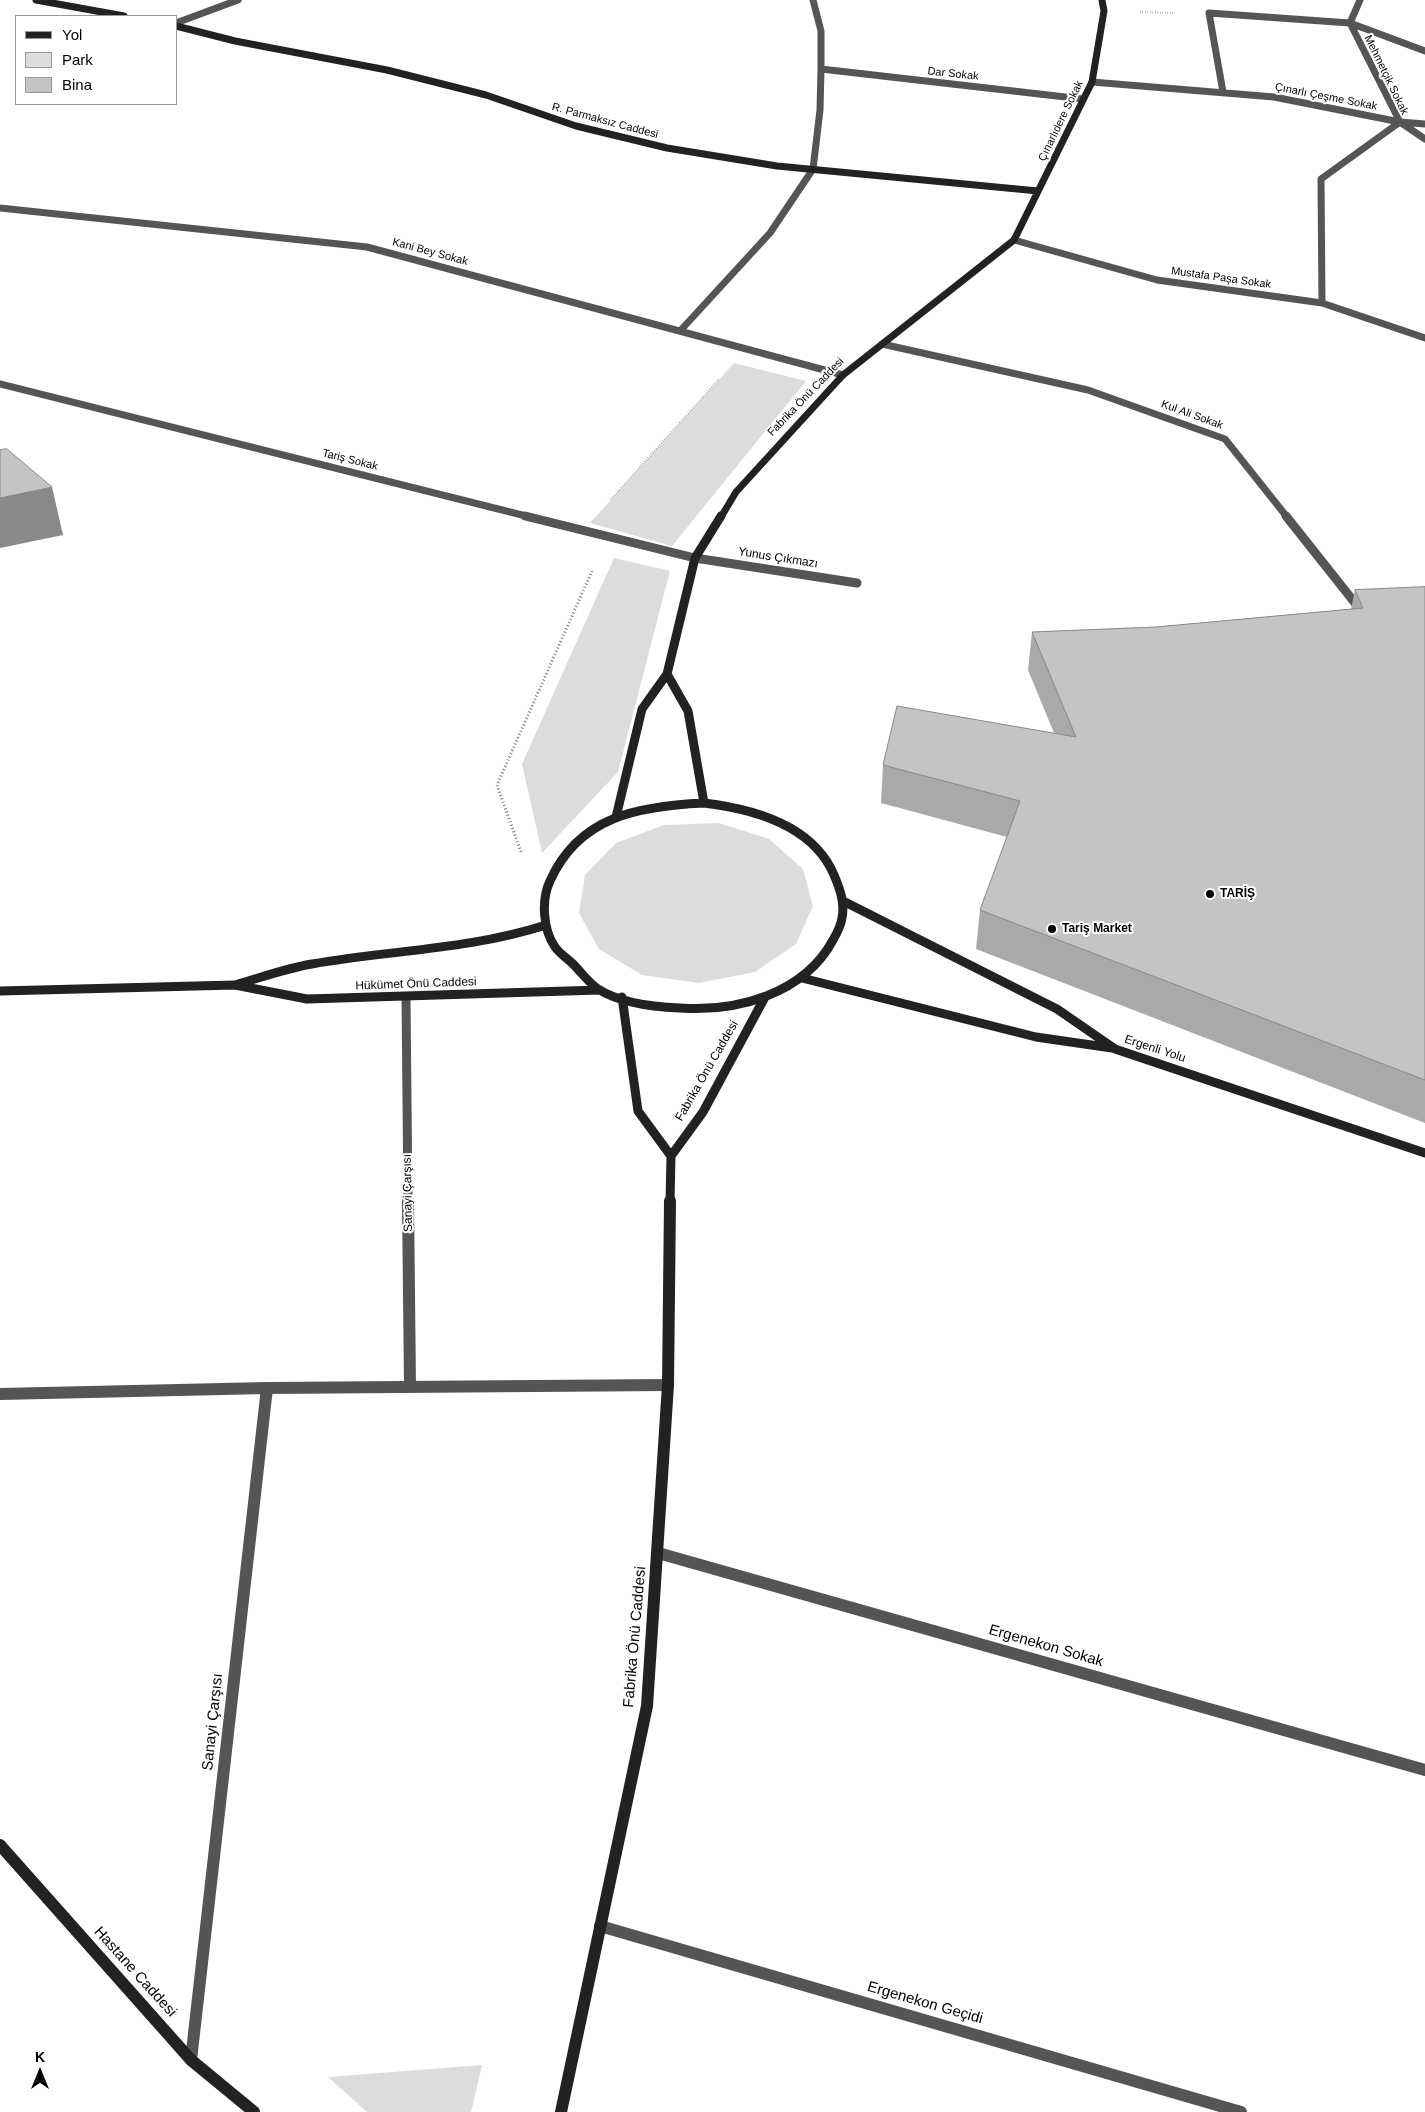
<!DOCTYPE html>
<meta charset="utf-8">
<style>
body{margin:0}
#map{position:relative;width:1425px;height:2112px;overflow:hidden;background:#fff;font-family:Arial,sans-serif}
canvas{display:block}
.legend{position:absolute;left:15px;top:15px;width:162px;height:90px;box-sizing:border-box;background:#fff;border:1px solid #999;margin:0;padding:6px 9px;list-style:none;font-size:15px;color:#000}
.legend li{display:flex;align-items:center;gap:10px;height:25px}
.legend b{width:25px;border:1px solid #999}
.north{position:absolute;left:15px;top:2047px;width:50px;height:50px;-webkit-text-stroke:4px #fff;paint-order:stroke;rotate:0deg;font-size:14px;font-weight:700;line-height:20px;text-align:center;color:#000}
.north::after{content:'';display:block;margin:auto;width:18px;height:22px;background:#000;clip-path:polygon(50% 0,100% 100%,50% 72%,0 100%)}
</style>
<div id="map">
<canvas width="1425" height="2112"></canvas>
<ul class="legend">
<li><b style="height:6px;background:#222"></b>Yol</li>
<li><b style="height:14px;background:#dcdcdc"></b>Park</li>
<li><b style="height:14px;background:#c4c4c4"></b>Bina</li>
</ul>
<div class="north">K</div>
</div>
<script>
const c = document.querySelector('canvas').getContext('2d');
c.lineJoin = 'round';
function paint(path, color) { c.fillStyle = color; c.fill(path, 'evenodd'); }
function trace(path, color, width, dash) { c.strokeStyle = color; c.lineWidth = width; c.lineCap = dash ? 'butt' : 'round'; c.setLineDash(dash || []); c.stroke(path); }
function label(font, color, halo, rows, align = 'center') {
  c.font = font + ' Arial,sans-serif'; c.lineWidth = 4; c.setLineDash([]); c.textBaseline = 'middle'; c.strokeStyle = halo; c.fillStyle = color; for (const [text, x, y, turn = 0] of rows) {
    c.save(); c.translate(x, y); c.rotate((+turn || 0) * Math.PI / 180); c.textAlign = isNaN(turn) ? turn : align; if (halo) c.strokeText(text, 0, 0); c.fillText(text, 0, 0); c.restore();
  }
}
const green = new Path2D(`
 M734 363 806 381 672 546 590 523Z
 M614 558 670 571 618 772 542 853 522 764Z
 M719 823 769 839 803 869 813 906 796 944 755 972 699 983 642 975 599 949 579 913 585 875 616 843 664 825Z
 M482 2065 471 2112H367L328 2077Z`);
const pathFar1 = new Path2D(`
 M1140 12 1174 13
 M611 499 719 379`);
const path = new Path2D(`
 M521 852 497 785 592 571`);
const streetFar2 = new Path2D(`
 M1360 0 1350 23 1400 122 1425 139
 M176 23 238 0
 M821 69 1083 99
 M1092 82 1274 97 1400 122 1425 124
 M1223 92 1209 13 1350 23 1425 51
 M0 208 367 247 843 375
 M1014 240 1157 280 1322 303 1425 338
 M1322 303 1321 179 1400 122
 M680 331 770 233 813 169 820 110 821 69V31L813 0
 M882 344 1088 390 1225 439 1287 517
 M0 384 530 517`);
const streetFar1 = new Path2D(`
 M525 516 695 558 857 583
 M1286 516 1355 603H1363
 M406 998 408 1202`);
const street = new Path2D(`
 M408 1201 410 1387
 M0 1394 267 1388 668 1385
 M658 1553 1425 1770
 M600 1926 1241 2112
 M191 2060 267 1388`);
const secondaryFar2 = new Path2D(`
 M36 0 124 16
 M176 26 235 41 387 70 486 95 576 126 667 148 777 166 1038 191
 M721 517 736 492 843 375 1014 240 1092 82 1104 11 1102 0`);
const secondaryFar1 = new Path2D(`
 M667 674 688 711 704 803
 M704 803C754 809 813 825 834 875 840 889 845 903 842 918 841 926 837 933 833 940 804 994 737 1012 680 1008 654 1007 620 1003 598 989 588 982 581 972 573 964 567 958 560 954 555 947 543 930 541 900 550 881 579 816 639 806 704 803Z
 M616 817 642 709 667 674 695 558 721 516
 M843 901 1057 1009 1115 1049 1425 1153
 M802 978 1036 1037 1112 1048
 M238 984C263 977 287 968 312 964 391 950 468 950 546 925
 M0 991 235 985 307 999 600 990
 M622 997 638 1111 671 1156
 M670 1202 671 1156 703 1112 765 997`);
const secondary = new Path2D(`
 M0 1845 191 2060 254 2112
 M561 2112 647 1706 668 1385 670 1201`);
const wall = new Path2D(`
 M1425 587V1123L976 949 980 910 1007 837 881 803 883 765 1054 733 1028 670 1032 632 1156 627 1351 609 1355 590Z`);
const shadedWall = new Path2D(`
 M52 487 63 535 0 548V498Z`);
const building = new Path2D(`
 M7 449 52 487 0 498V450Z
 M1425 587V1080L980 910 1020 801 883 765 897 706 1076 737 1032 632 1156 627 1363 608 1355 590Z`);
const markers = [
 [1210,894,5,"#000"],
 [1052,929,5,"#000"]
];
const farStreetnames = [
 ["Dar Sokak",953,74,6],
 ["Mehmetçik Sokak",1386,75,64],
 ["Çınarlı Çeşme Sokak",1326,97,11],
 ["R. Parmaksız Caddesi",605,121,15],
 ["Çınarlıdere Sokak",1061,121,-64],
 ["Kani Bey Sokak",430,252,15],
 ["Mustafa Paşa Sokak",1221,278,8],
 ["Fabrika Önü Caddesi",806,397,-46],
 ["Kul Ali Sokak",1192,415,20],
 ["Tariş Sokak",350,460,14]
];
const streetNames = [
 ["Yunus Çıkmazı",778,558,9],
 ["Hükümet Önü Caddesi",416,984,-2],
 ["Ergenli Yolu",1155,1049,18],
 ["Fabrika Önü Caddesi",707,1071,-60],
 ["Sanayi Çarşısı",408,1193,-91]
];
const poiNames = [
 ["TARİŞ",1220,894],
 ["Tariş Market",1062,929]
];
const nearStreetnames = [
 ["Fabrika Önü Caddesi",635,1637,-85],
 ["Ergenekon Sokak",1046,1646,16],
 ["Sanayi Çarşısı",213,1722,-84],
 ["Hastane Caddesi",135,1972,48],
 ["Ergenekon Geçidi",925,2003,16]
];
paint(green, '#dcdcdc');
trace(pathFar1, '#777', 2, [0.5, 2]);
trace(path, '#777', 3, [1, 2.5]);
trace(streetFar2, '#555', 7);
trace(streetFar1, '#555', 9);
trace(street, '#555', 12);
trace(secondaryFar2, '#222', 7);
trace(secondaryFar1, '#222', 9);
trace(secondary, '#222', 12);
paint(wall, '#a9a9a9');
paint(shadedWall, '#898989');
paint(building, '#c4c4c4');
trace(building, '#898989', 1);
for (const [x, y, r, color] of markers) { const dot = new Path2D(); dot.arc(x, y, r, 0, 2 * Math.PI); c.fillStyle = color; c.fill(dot); trace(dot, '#fff', 2); }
label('11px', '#000', '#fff', farStreetnames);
label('12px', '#000', '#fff', streetNames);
label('bold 12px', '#000', '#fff', poiNames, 'left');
label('15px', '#000', '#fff', nearStreetnames);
</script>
